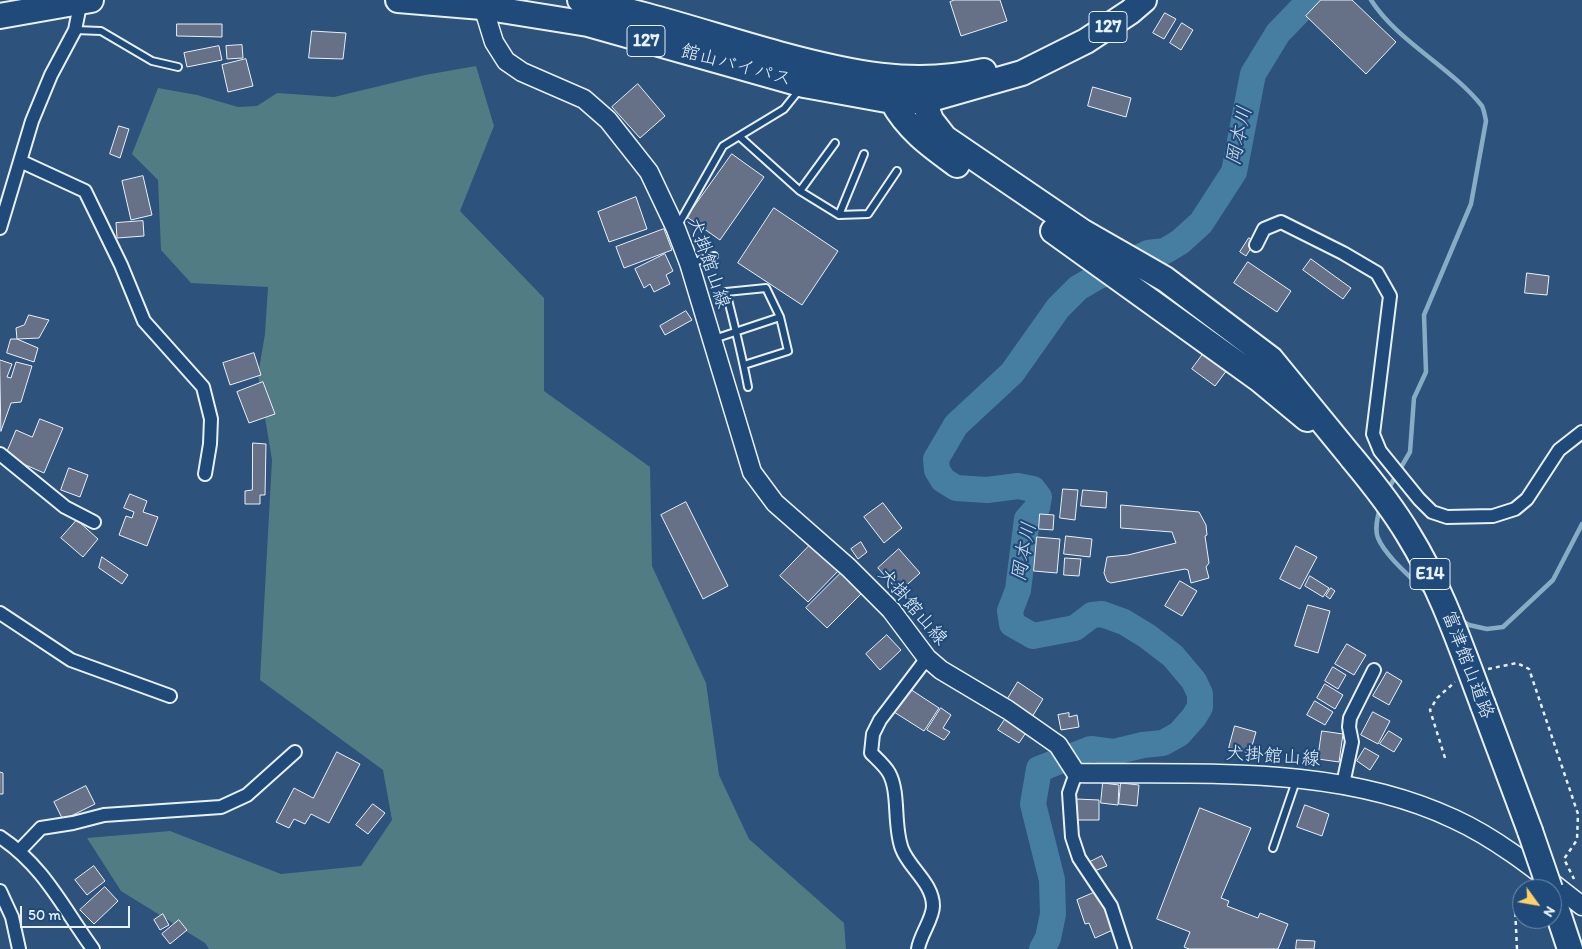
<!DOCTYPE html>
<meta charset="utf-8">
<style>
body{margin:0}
#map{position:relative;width:1582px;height:949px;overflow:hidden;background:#2d527c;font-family:Itim,sans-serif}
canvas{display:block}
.north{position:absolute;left:1512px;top:879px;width:50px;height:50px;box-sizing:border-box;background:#1f4a7a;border:1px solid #6f8dac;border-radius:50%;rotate:122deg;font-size:14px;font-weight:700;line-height:20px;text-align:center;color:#e8f1f8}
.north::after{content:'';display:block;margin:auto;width:18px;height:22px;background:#ffd166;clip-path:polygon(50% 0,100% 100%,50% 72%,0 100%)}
.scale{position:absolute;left:20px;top:906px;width:110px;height:22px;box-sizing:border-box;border:2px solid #e8f1f8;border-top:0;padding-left:6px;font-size:15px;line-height:18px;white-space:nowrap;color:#e8f1f8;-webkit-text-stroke:4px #1f4a7a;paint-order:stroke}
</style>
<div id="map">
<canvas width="1582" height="949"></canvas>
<div class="north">N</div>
<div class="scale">50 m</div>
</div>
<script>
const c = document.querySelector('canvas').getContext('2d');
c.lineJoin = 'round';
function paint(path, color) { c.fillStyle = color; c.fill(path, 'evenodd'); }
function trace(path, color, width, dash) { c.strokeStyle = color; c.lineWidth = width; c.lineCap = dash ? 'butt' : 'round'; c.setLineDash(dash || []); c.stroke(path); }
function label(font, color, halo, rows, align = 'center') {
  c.font = font + ' Itim,"Klee One",sans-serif'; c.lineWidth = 4.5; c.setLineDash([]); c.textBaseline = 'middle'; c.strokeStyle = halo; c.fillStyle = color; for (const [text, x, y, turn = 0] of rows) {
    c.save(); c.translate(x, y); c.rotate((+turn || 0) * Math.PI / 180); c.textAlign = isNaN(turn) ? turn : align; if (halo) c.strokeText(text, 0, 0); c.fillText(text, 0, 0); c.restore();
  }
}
const green = new Path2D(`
 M476 66 494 126 460 211 544 298V391L650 467 652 566 706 683 719 775 749 839 844 923 846 949H209L205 943 121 891 87 838 170 831 281 874 361 866 392 820 383 770 260 680 272 460 258 375 265 334 268 287 191 283 161 250 158 180 132 154 158 88 197 95 238 107 257 106 277 93 334 97 425 75Z`);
const stream = new Path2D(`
 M1371 0C1398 42 1451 67 1482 106 1484 110 1485 116 1486 121L1471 204 1424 315 1426 372 1414 398 1410 452 1387 491
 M1380 507C1378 516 1374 529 1378 538 1386 557 1413 579 1428 594
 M1459 619 1469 625 1487 629 1503 627 1553 580 1582 524`);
const river = new Path2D(`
 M1042 949 1048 938 1053 914 1052 880 1033 804 1039 769 1091 749 1114 752 1143 745 1163 743 1179 734 1194 717 1200 707V694L1194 681 1173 656 1147 636 1124 622 1102 614 1092 615 1075 628 1033 636 1012 624 1010 611 1018 590 1027 519 1037 508 1039 497 1033 489 1018 486 987 490 956 488 943 480 937 470 936 459 956 425 1012 373 1058 308 1078 288 1095 278 1148 253 1165 251 1180 242 1201 223 1234 172 1253 74 1278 33 1310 0`);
const building = new Path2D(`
 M955 0H1000L1007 21 961 36 950 2Z
 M1321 0H1352L1396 42 1366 74 1306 16Z
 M1165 13 1176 19 1164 39 1153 33Z
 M1182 23 1193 30 1181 50 1170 43Z
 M177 24H222V37L177 36Z
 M312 31 346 33 343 59 309 58Z
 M242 45 243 58 227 59 226 46Z
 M219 46 222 60 187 67 184 53Z
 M246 59 253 86 228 92 222 65Z
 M638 84 665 116 640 138 612 107Z
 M1093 87 1131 98 1126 117 1088 106Z
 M119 126 129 129 120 158 110 154Z
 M732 154 764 177 720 240 687 217Z
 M143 176 152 215 131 220 122 181Z
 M636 197 647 229 609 242 598 212Z
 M774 208 838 251 802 305 738 263Z
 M143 221 144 236 117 238 116 223Z
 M664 229 672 250 624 268 616 247Z
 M1249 238 1255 242 1246 256 1240 252Z
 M665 254 673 271 666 275 670 284 654 292 650 284 644 288 635 269Z
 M1311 259 1351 288 1343 299 1303 270Z
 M1248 262 1291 291 1277 312 1234 283Z
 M1527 273 1549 276 1547 295 1525 293Z
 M686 311 692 320 665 335 660 326Z
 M29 315 49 320 39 338 17 339 16 328 24 325Z
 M1229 319 1252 337 1215 386 1192 369Z
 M11 339H17L38 348 34 362 7 353Z
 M254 353 261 375 230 385 223 363Z
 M0 360 12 364 7 377 11 378 16 362 32 366 21 402 11 403 1 431Z
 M263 382 275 414 249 423 237 392Z
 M40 419 63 428 44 473 5 456 16 430 32 437Z
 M253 443 266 444 265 495H260V504H245V491L252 490Z
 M69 468 88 475 80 497 61 490Z
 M1063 489 1078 490 1075 520 1060 518Z
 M1083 490 1107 492 1106 508 1081 506Z
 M130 494 147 501 143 512 158 517 147 546 119 535 126 516 132 518 134 512 124 508Z
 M686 502 728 586 703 599 661 515Z
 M883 503 902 528 884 543 864 517Z
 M1121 505 1199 512 1206 525 1207 535 1205 536 1209 563 1206 567 1209 578 1191 583 1188 570 1185 569 1111 583 1107 581 1104 573 1107 557 1128 555 1176 543 1172 532 1121 528Z
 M1040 514 1054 515 1053 530 1039 529Z
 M77 520 98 539 83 557 61 538Z
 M1066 536 1092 539 1090 557 1064 554Z
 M1037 537 1060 539 1057 573 1034 571Z
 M813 542 841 568 808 602 780 576Z
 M861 542 867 552 858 559 851 549Z
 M1296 546 1317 557 1300 589 1280 579Z
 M899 549 920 573 899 592 878 568Z
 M102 557 128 575 122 584 99 568Z
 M1065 558 1081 559 1079 576 1064 575Z
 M843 571 864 591 827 628 806 608Z
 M1310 576 1329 588 1323 597 1305 586Z
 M1180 581 1197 591 1182 616 1165 606Z
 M1331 588 1335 591 1330 599 1326 596Z
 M1308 605 1330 611 1318 653 1295 646Z
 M887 635 901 650 880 670 866 654Z
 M1347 644 1366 655 1354 675 1335 664Z
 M1333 667 1346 675 1338 689 1325 681Z
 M1387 672 1402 681 1389 705 1373 696Z
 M1018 682 1043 699 1032 717 1007 700Z
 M1325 684 1343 695 1335 709 1317 698Z
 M910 689 939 708 924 731 894 712Z
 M1315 701 1333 712 1325 725 1307 715Z
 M941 708 951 715 943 728 950 732 944 740 927 730Z
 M1373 712 1390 721 1378 744 1361 735Z
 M1069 713V717L1077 715 1079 727 1061 730 1058 715Z
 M1008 715 1029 728 1019 743 998 730Z
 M1235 726 1256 732 1250 753 1229 748Z
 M1322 731 1343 734 1339 762 1318 759Z
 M1389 731 1402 739 1394 752 1380 744Z
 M1365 748 1379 756 1370 770 1357 761Z
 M337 752 360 764 329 823 311 814 305 824 294 819 289 828 276 822 294 788 313 798Z
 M0 772 3 773V794H0Z
 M1103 783 1119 785 1118 805 1101 803Z
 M1121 783 1139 785 1137 806 1119 804Z
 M86 786 95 804 63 820 54 802Z
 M1076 799 1099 800V820H1076Z
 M373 804 385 813 368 834 356 825Z
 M1305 805 1329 814 1322 836 1297 827Z
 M1200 808 1251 828 1221 898 1229 901 1227 906 1258 918 1260 913 1288 924 1278 949H1189L1184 947 1190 932 1157 919Z
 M1102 856 1107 866 1092 872 1088 863Z
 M94 866 105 881 87 895 75 880Z
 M105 887 118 901 94 924 80 910Z
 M1098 891 1115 929 1095 938 1089 923 1085 924 1077 900Z
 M163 914 169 925 160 930 154 920Z
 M179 920 187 930 170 944 162 934Z
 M1297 940 1315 941 1314 949H1296Z`);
const path = new Path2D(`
 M1488 669 1517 663 1529 669 1578 814 1577 840 1564 859 1574 879
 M1445 758 1430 710 1437 698 1455 682
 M1517 949 1515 907 1522 896`);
const lane = new Path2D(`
 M75 30 101 31 152 61 178 67
 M740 137 800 191 835 143
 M800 191 839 215 864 154
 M839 215 868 214 897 171
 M677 227 723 146 784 109 800 89
 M691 263 714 256
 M714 339 780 317 766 288 726 292C734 323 742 355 748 387
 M744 365 788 351 780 317
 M1273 848 1296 781`);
const street = new Path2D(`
 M20 161 85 191 121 265 144 321 203 387 211 419 210 444 205 474
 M0 228 32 121 51 75 75 30 81 0
 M1256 245 1264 229 1281 222 1343 253 1377 273 1390 296 1373 434 1380 451 1419 499 1432 512 1447 517 1493 516 1515 509 1527 499 1559 450 1582 432
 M0 454 65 507 94 522
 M0 613 71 660 170 696
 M1076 773 1069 793 1072 837 1079 858 1111 906 1125 949
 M1343 784 1352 742 1349 727 1350 718 1374 670
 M0 837C44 866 63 908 93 949
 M20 850 41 828 73 823 104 815 221 807 247 795 295 752
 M0 891 12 917 19 949
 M918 949C920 935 933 919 933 906 933 883 909 868 902 849 893 826 900 793 889 773 885 766 877 759 871 753L873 734 880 720 927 658`);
const secondary = new Path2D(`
 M481 0 494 42 506 61 522 72 584 99 608 120 649 172 676 229 689 263 752 472 775 503 849 568 891 610 927 658 941 670 1008 710 1058 745 1076 773C1202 775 1337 764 1454 819 1500 840 1542 875 1582 906`);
const highway = new Path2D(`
 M398 0 482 7 588 24 804 85 892 101H924L1022 73 1086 41 1130 12 1144 0
 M580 0C647 13 713 36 779 54 849 73 912 87 984 71
 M0 16 91 0
 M892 101 907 78 924 101 931 120 945 138 1083 232 1165 279 1271 359 1352 458
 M892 101C908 130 931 146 957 165
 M1053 231 1260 380 1307 419
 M1483 705 1530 831
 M1552 895 1570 949`);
const highwayBridge = new Path2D(`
 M1352 458C1372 482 1392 507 1408 534 1441 587 1461 647 1483 705
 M1530 831 1550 889`);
const shields = [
 [1108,27,38],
 [646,41,38],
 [1430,574,40]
];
const shieldNames = [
 ["127",1108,27],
 ["127",646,41],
 ["E14",1430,574]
];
const streetNames = [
 ["館山バイパス",736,66,15],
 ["犬掛館山線",708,263,71],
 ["犬掛館山線",912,607,49],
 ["富津館山道路",1467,665,69],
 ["犬掛館山線",1273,757,4]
];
const waterNames = [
 ["岡本川",1240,136,-78],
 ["岡本川",1025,552,-79]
];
paint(green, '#517c83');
trace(stream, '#87acc4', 4.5);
trace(river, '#467ea1', 26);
paint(building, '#667086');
trace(building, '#e8f1f8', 1);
trace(lane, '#e8f1f8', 10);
trace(street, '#e8f1f8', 16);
trace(secondary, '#e8f1f8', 21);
trace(highway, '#e8f1f8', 28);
trace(path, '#e8f1f8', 2.5, [4, 4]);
trace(lane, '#1f4a7a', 6);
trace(street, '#1f4a7a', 12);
trace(secondary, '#1f4a7a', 18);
trace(highway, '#1f4a7a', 24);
trace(highwayBridge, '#e8f1f8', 28, []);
trace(highwayBridge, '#1f4a7a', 24);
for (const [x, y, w] of shields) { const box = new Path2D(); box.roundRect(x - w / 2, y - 15.5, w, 31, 4); c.fillStyle = '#1f4a7a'; c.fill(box); trace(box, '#e8f1f8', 1); }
label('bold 18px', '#e8f1f8', null, shieldNames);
label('19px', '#e8f1f8', '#1f4a7a', streetNames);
label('italic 20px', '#d0e0eb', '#1f4a7a', waterNames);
</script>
